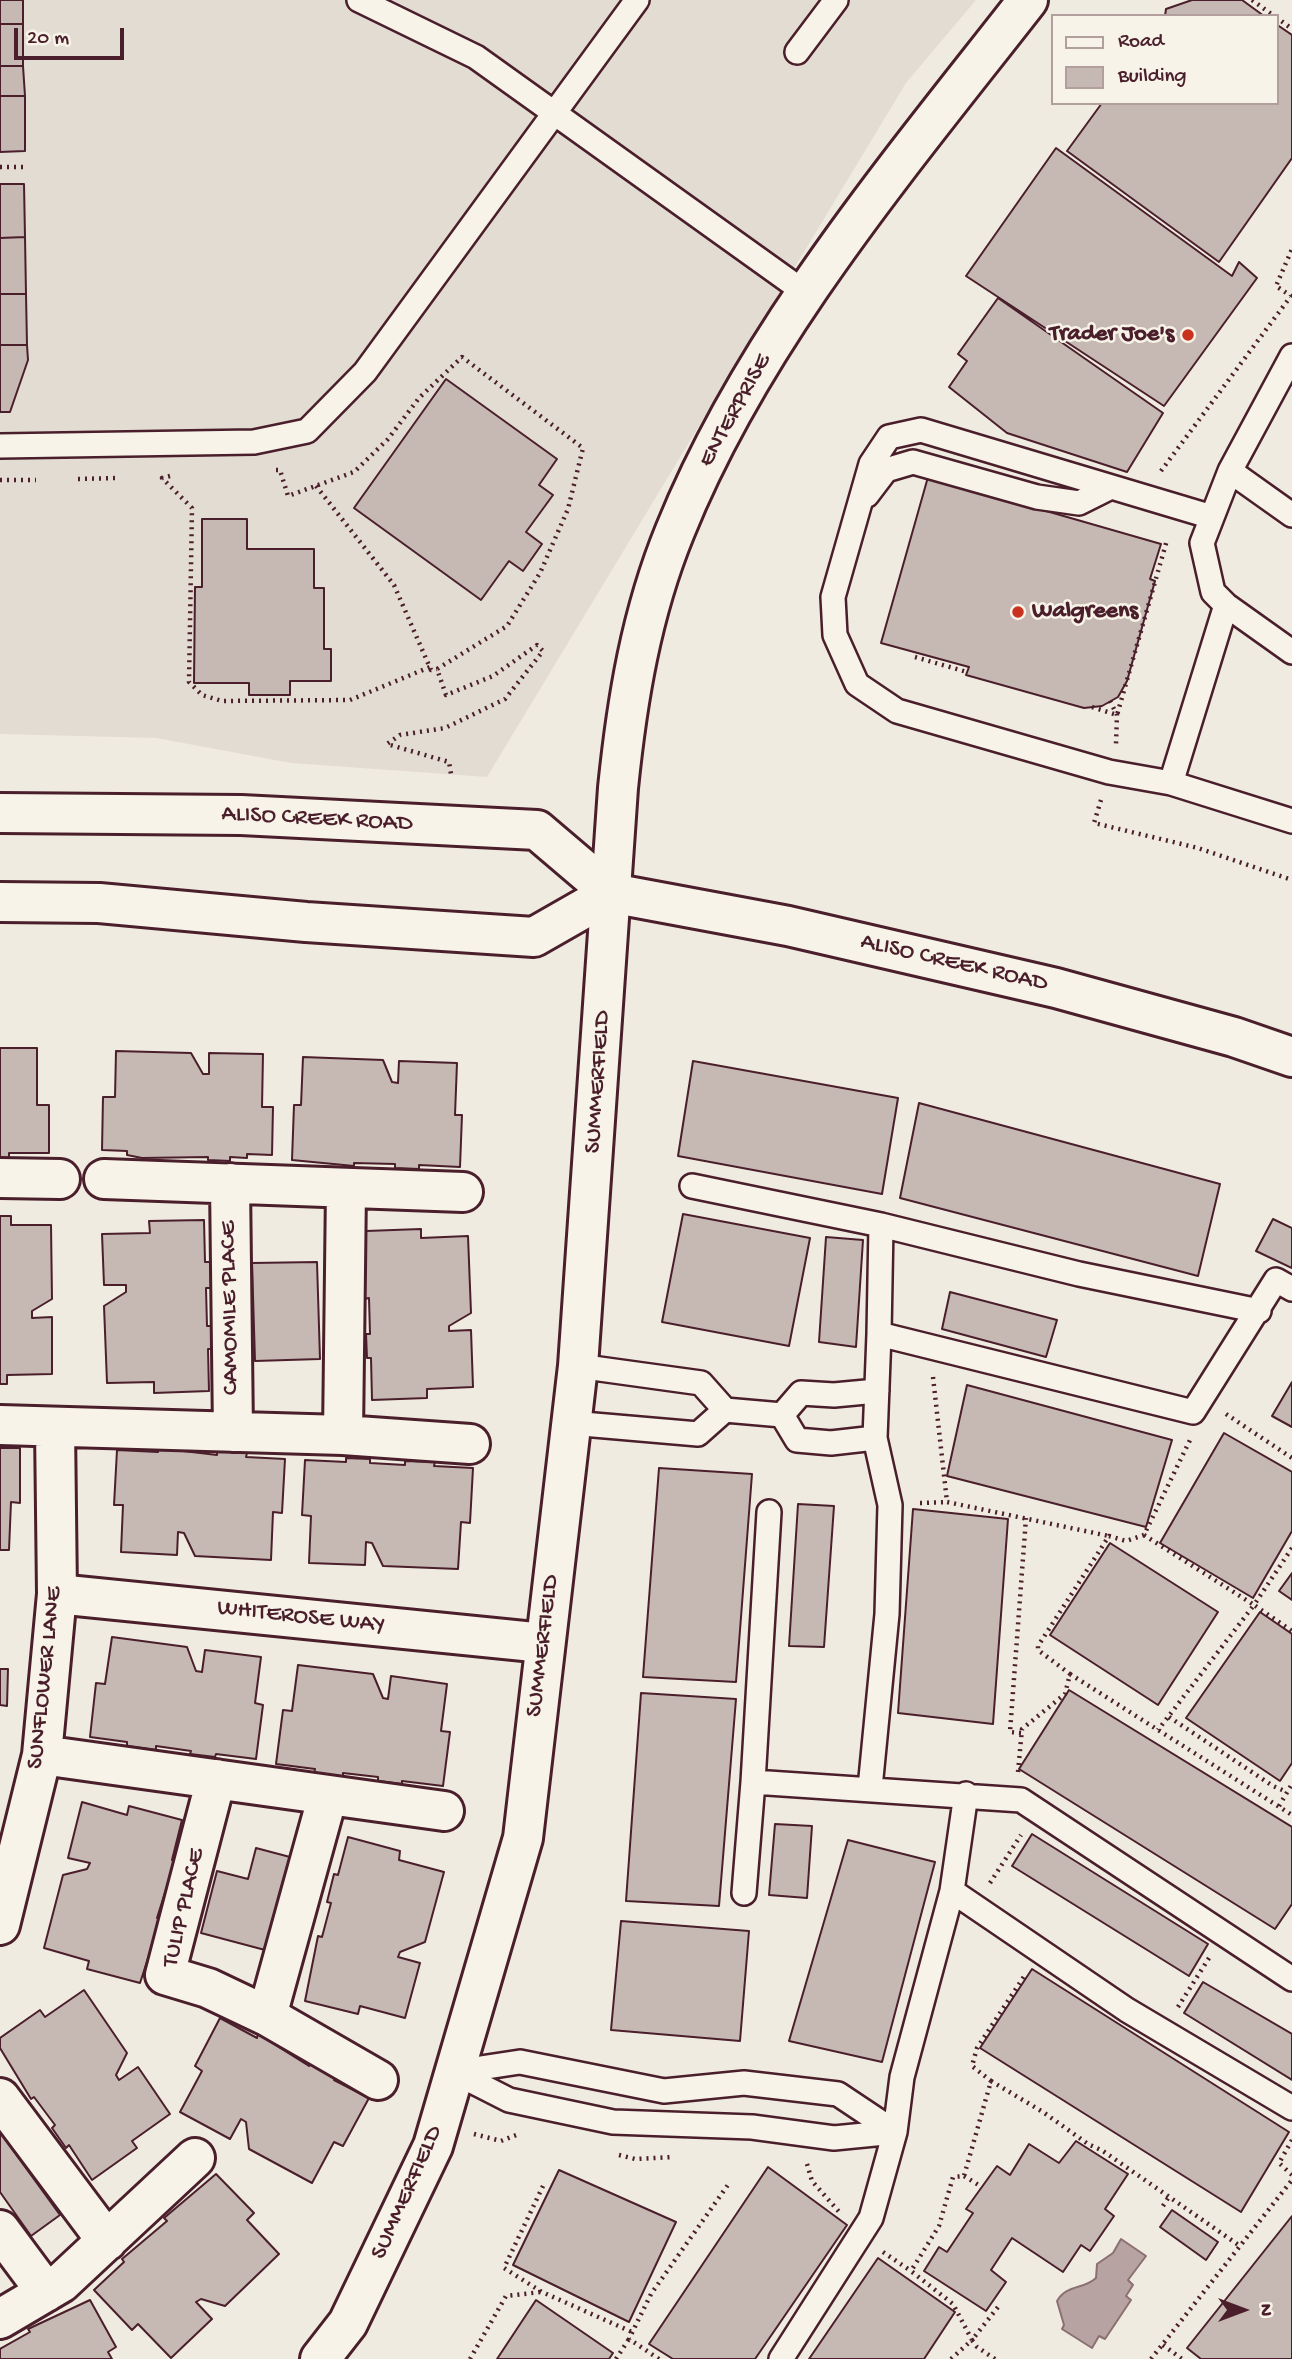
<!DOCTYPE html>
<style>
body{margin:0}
#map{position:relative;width:1292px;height:2359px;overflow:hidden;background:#f0ebe0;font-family:"Gochi Hand",sans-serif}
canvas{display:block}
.legend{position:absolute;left:1051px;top:14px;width:228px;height:91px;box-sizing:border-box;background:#f7f3e8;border:2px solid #b29e9c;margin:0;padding:9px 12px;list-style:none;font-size:21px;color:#4a1f2b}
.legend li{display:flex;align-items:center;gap:14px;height:35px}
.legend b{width:35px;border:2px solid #b29e9c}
.north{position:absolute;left:1208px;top:2275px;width:70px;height:70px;-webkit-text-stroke:5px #f7f3e8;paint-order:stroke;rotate:90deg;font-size:19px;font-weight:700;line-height:28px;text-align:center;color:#4a1f2b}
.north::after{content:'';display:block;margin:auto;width:24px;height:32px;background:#4a1f2b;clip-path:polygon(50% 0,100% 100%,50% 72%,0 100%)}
.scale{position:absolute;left:14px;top:28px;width:110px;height:32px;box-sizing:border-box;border:4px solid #4a1f2b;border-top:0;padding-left:9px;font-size:21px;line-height:24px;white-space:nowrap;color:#4a1f2b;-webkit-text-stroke:5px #f7f3e8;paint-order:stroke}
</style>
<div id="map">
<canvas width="1292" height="2359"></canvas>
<ul class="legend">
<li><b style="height:9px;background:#f7f3e8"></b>Road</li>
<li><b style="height:19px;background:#c6b8b3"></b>Building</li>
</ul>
<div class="north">N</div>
<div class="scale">20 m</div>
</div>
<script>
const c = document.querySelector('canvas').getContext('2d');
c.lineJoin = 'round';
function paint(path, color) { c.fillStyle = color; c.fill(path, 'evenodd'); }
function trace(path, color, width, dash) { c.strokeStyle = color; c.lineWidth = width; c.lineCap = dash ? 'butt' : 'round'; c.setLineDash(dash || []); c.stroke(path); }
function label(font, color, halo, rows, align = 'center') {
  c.font = font + ' "Gochi Hand",sans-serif'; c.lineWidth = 5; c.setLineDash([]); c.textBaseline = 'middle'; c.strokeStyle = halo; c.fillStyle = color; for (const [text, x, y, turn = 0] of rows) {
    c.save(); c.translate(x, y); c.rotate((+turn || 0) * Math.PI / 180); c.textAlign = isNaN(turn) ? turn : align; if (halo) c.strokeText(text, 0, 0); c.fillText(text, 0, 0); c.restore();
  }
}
const built = new Path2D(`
 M0 0H976L906 83 487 777 291 763 156 738 0 734Z`);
const water = new Path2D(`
 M1121 2239 1146 2256 1128 2280 1133 2285 1126 2296 1131 2300 1105 2339 1099 2336 1092 2348 1062 2329 1064 2325 1057 2301C1067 2284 1083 2290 1096 2278L1097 2264 1113 2253Z`);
const building = new Path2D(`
 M0 0H23V24H0Z
 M1192 0H1242L1264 16H1165L1166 9Z
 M0 24H23V66H0Z
 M1276 24 1292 35V158L1219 262 1067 151 1102 103H1276Z
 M0 66H23L25 96H0Z
 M0 96H25V151L0 152Z
 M1056 148 1232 276 1239 262 1257 278 1164 406 966 276Z
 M0 184H24L25 237 0 238Z
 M25 237 26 294H0V238Z
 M0 294H26L27 345H0Z
 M998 298 1163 413 1127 472 1007 433 949 387 967 361 958 354Z
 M0 345H27L28 360 10 412H0Z
 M446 379 557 459 539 485 553 495 526 532 542 544 523 571 509 561 481 600 354 508Z
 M928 477 1161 544 1150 579 1155 581 1127 681 1118 697 1102 706 1084 708 966 675 969 667 881 643Z
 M202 519H247V549H314V588H324V649H331V681H290V695H249V683H194L195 587H202Z
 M0 1048H37V1105H49V1153H9V1158H0Z
 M116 1051 191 1053 203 1074H209V1053L263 1054 262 1107H273L272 1155 247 1154V1158L230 1157V1161L208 1160V1157L142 1158 127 1155V1151L102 1150 103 1097H115Z
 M303 1057 383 1060 392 1082 398 1083 399 1061 457 1063 455 1115H462L460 1167 419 1165V1169L395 1168V1164L354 1163V1166L292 1160 294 1105H301Z
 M693 1061 898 1098 882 1194 678 1156Z
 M919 1103 1220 1184 1198 1276 900 1198Z
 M683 1214 810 1238 789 1346 662 1322Z
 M0 1216H11V1225H51L52 1299 32 1311V1318L52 1317V1374L7 1375V1384H0Z
 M1273 1219 1292 1228V1268L1256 1251Z
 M204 1220 205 1262H210L211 1288H206L207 1326H211L212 1349H208L209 1391 154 1393V1382L107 1383 104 1306 126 1292V1285H104L102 1234 150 1233 149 1221Z
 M421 1229V1238L468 1236 471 1313 449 1326V1331L471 1330 473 1387 427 1389V1398L372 1400 371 1358H367L366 1334H370L369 1298 364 1299 366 1231Z
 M826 1237 863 1240 856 1347 819 1342Z
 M317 1262 320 1359 255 1361 252 1263Z
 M950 1292 1057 1320 1046 1357 942 1329Z
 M1292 1382V1427L1272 1416Z
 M967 1385 1172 1440 1146 1527 947 1476Z
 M1224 1433 1292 1472V1531L1253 1598 1160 1543Z
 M0 1448H20V1503L11 1502 9 1550H0Z
 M158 1448 217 1455V1451L247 1453 246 1457 285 1459 282 1513 273 1512 271 1560 195 1556 184 1533 178 1532 177 1555 121 1552 123 1505H114L117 1450 158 1452Z
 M346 1458 370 1459V1463L405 1465V1461L435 1462 434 1466 473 1468 470 1523 461 1522 458 1569 383 1566 372 1543 366 1542 365 1565 309 1563 311 1516 302 1515 305 1460 346 1462Z
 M659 1468 752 1474 736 1682 643 1677Z
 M798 1504 834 1506 824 1647 789 1646Z
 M913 1509 1008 1519 993 1724 898 1713Z
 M1110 1543 1218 1612 1158 1705 1050 1635Z
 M1292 1573V1600L1279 1591Z
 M1260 1612 1292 1634V1763L1280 1781 1186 1718Z
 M112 1637 187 1647 196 1671 202 1672 205 1650 261 1657 255 1703 263 1705 256 1759 216 1754 215 1757 190 1754 191 1751 156 1746V1750L127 1746V1742L90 1737 96 1683 105 1684Z
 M298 1665 373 1674 383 1698 388 1699 391 1676 447 1684 441 1731 450 1732 443 1786 402 1781V1784L378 1781V1777L343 1773V1777L314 1774 315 1769 276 1764 283 1710 292 1711Z
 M0 1669H8L7 1706 0 1705Z
 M1069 1690 1292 1827V1904L1275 1929 1019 1769Z
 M641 1693 736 1699 719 1906 626 1901Z
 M82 1802 127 1815 129 1806 182 1820 172 1860 175 1861 157 1918 161 1919 140 1983 87 1969 89 1961 44 1948 63 1875 87 1869 90 1863 68 1858Z
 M775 1824 812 1826 807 1898 769 1895Z
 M1032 1834 1208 1944 1189 1976 1012 1866Z
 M348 1837 400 1851 399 1860 444 1872 425 1942 400 1952 398 1957 420 1963 405 2018 360 2006 358 2014 305 2001 318 1936 322 1937 331 1903 327 1902 334 1874 338 1875Z
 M848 1840 935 1862 882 2062 789 2041Z
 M256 1848 290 1857 265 1950 201 1933 217 1871 248 1879Z
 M621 1921 749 1931 740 2041 611 2030Z
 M1032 1969 1289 2132 1241 2212 980 2048Z
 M1203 1982 1292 2034V2080L1184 2013Z
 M84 1990 127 2053 116 2075 119 2080 138 2067 170 2114 132 2141 137 2148 92 2180 69 2145 66 2148 52 2128 55 2125 34 2097 31 2099 0 2048V2038L40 2010 45 2017Z
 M220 2018 257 2038 258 2034 309 2066 311 2062 337 2076 334 2080 369 2098 343 2146 334 2142 312 2183 249 2149 246 2122 241 2119 230 2139 180 2112 202 2071 195 2066Z
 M0 2132 60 2215 31 2236 0 2192Z
 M1076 2141 1128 2174 1105 2209 1114 2216 1090 2251 1081 2245 1063 2272 1012 2238 991 2270 1006 2282 986 2311 924 2271 939 2247 947 2252 973 2213 966 2209 997 2166 1010 2175 1029 2144 1059 2163Z
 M768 2167 847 2225 755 2359H673L649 2344Z
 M559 2170 676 2222 629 2322 513 2265Z
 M216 2174 254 2213 247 2220 279 2254 225 2306 201 2299 196 2302 212 2319 171 2358 138 2324 132 2330 94 2290 124 2262 122 2259 167 2221 164 2218Z
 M1172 2210 1218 2242 1206 2260 1160 2227Z
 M1292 2216V2359H1201L1187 2348Z
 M878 2258 955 2312 924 2359H809Z
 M90 2300 116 2347 108 2352 112 2359H0V2349L30 2332 28 2329Z
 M536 2300 613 2353 609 2359H497Z`);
const path = new Path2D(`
 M1252 0 1274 16
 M1276 17 1292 29
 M0 167H27
 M276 470H280L288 496 354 472 388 439 419 398 462 357 583 448 568 509 540 573 507 626 437 669 446 695 493 676 537 645 543 651 505 699 445 728 400 735 387 744 449 762 451 774
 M1161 471 1291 296 1276 286 1292 249
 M170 476 162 478 192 508 189 682 202 695 222 701 350 700 430 667
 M78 479 118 478
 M0 480H36
 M316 486 394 585 431 670 437 669
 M915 657 967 672
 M1110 701 1117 715 1116 744
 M1092 707 1117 715 1167 540
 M1101 800 1094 823 1198 848 1292 880
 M933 1377 947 1502 1109 1536
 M1226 1414 1292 1458
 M920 1503 947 1502
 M1144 1535 1254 1605 1158 1730
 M1292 1548 1254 1605 1292 1631
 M1070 1674 1292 1815
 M1169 1717 1273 1786 1287 1792
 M1021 1733 1010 1732 1026 1518
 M1018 1772 1022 1729 1065 1694 1070 1674 1038 1650V1646L1109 1536 1126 1541 1144 1535 1190 1440
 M1279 1806 1292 1784
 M990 1883 1021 1835
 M1178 2007 1209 1958
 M991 2081 1043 2112 1088 2144 1103 2151 1240 2246
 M474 2134 501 2141 519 2134
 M1292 2140 1279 2163 1292 2175
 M619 2155 635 2159 673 2157
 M807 2164 812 2181 841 2214
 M964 2176 982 2187
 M543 2186 504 2268 542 2292 632 2332
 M1163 2206 1168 2198
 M883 2252 911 2271
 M1163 2345 1182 2359
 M470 2359 506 2296 541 2292
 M616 2359 629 2339
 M659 2359 629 2339 651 2294 730 2182
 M951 2359 972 2340 953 2304 911 2271 939 2226 953 2177 964 2176 991 2081 972 2066 977 2048 1025 1975
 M995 2359 977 2347 972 2340 998 2307
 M1151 2359 1292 2180`);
const lane = new Path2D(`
 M359 0 476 57 807 294
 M797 52 836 0
 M1292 356 1230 471 1292 515
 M0 446 254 442 307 431 365 372 637 0
 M1230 471 1202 543 1213 592 1226 605 1292 652
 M867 495 886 470 913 462 1037 497 1079 503 1111 487
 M1226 605 1171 783 1292 821
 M1171 783 1109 772 897 711 857 684 835 635 833 597 871 464 889 437 921 430 1212 517
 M692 1186 881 1225
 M879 1334 881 1225 1079 1274 1259 1311
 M578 1366 701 1383 725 1410 782 1415
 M782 1415 797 1440 831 1443 875 1438
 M782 1415 801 1393 834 1395 877 1391
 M571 1423 698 1434 725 1410
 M753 1782 769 1512
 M870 1788 887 1614 890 1505 875 1438 879 1334 1193 1412 1276 1280 1292 1289
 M966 1794 952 1891 1127 2010 1292 2108
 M744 1893 753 1782 1021 1800 1292 1979
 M454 2072 520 2062 664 2091 744 2083 838 2094 895 2132
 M454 2072 509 2100 613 2122 752 2127 834 2138 895 2132
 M781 2359 871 2218 895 2132 902 2077 952 1891`);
const street = new Path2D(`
 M0 1178 60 1179
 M104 1179 463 1192
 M230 1183 233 1432
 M0 1425 343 1435 470 1444
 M343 1435 346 1188
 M57 1594 544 1643
 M42 1755 444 1811
 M216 1779 165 1975 208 1988 267 2016 328 1795
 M0 1925 42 1755 57 1594 55 1427
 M267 2016 378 2080
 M0 2098 107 2241
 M0 2230 46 2292
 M0 2319 61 2283 195 2158`);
const secondary = new Path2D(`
 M320 2359 348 2323 433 2146 523 1838 578 1366 618 788C627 700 641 614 675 531 753 337 900 164 1028 0`);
const primary = new Path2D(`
 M0 813 241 815 537 830 611 893 788 926 1056 988 1234 1037 1292 1057
 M0 902 99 903 306 922 534 937 611 893`);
const markers = [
 [1188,335,7,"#c8321e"],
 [1018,612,7,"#c8321e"]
];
const poiNames = [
 ["Trader Joe's",1174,335],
 ["Walgreens",1032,612,"left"]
];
const streetNames = [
 ["ENTERPRISE",736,411,-61],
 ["ALISO CREEK ROAD",317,820,3],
 ["ALISO CREEK ROAD",954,964,13],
 ["SUMMERFIELD",599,1082,-86],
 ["CAMOMILE PLACE",231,1308,-91],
 ["WHITEROSE WAY",301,1618,6],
 ["SUMMERFIELD",544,1646,-83],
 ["SUNFLOWER LANE",46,1678,-84],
 ["TULIP PLACE",185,1908,-77],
 ["SUMMERFIELD",408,2193,-66]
];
paint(built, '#e3dcd2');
paint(water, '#b7a4a2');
trace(water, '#8b6f72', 2);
paint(building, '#c6b8b3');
trace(building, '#4a1f2b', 2);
trace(lane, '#4a1f2b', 28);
trace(street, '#4a1f2b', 44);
trace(secondary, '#4a1f2b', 44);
trace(primary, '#4a1f2b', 44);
trace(path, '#4a1f2b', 4.5, [2, 5]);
trace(lane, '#f7f3e8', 23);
trace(street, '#f7f3e8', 38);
trace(secondary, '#f7f3e8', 38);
trace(primary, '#f7f3e8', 38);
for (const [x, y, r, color] of markers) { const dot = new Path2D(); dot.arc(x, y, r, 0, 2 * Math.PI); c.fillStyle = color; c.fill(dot); trace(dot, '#f7f3e8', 2.5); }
label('bold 24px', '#4a1f2b', '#f7f3e8', poiNames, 'right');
label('24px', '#4a1f2b', '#f7f3e8', streetNames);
</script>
